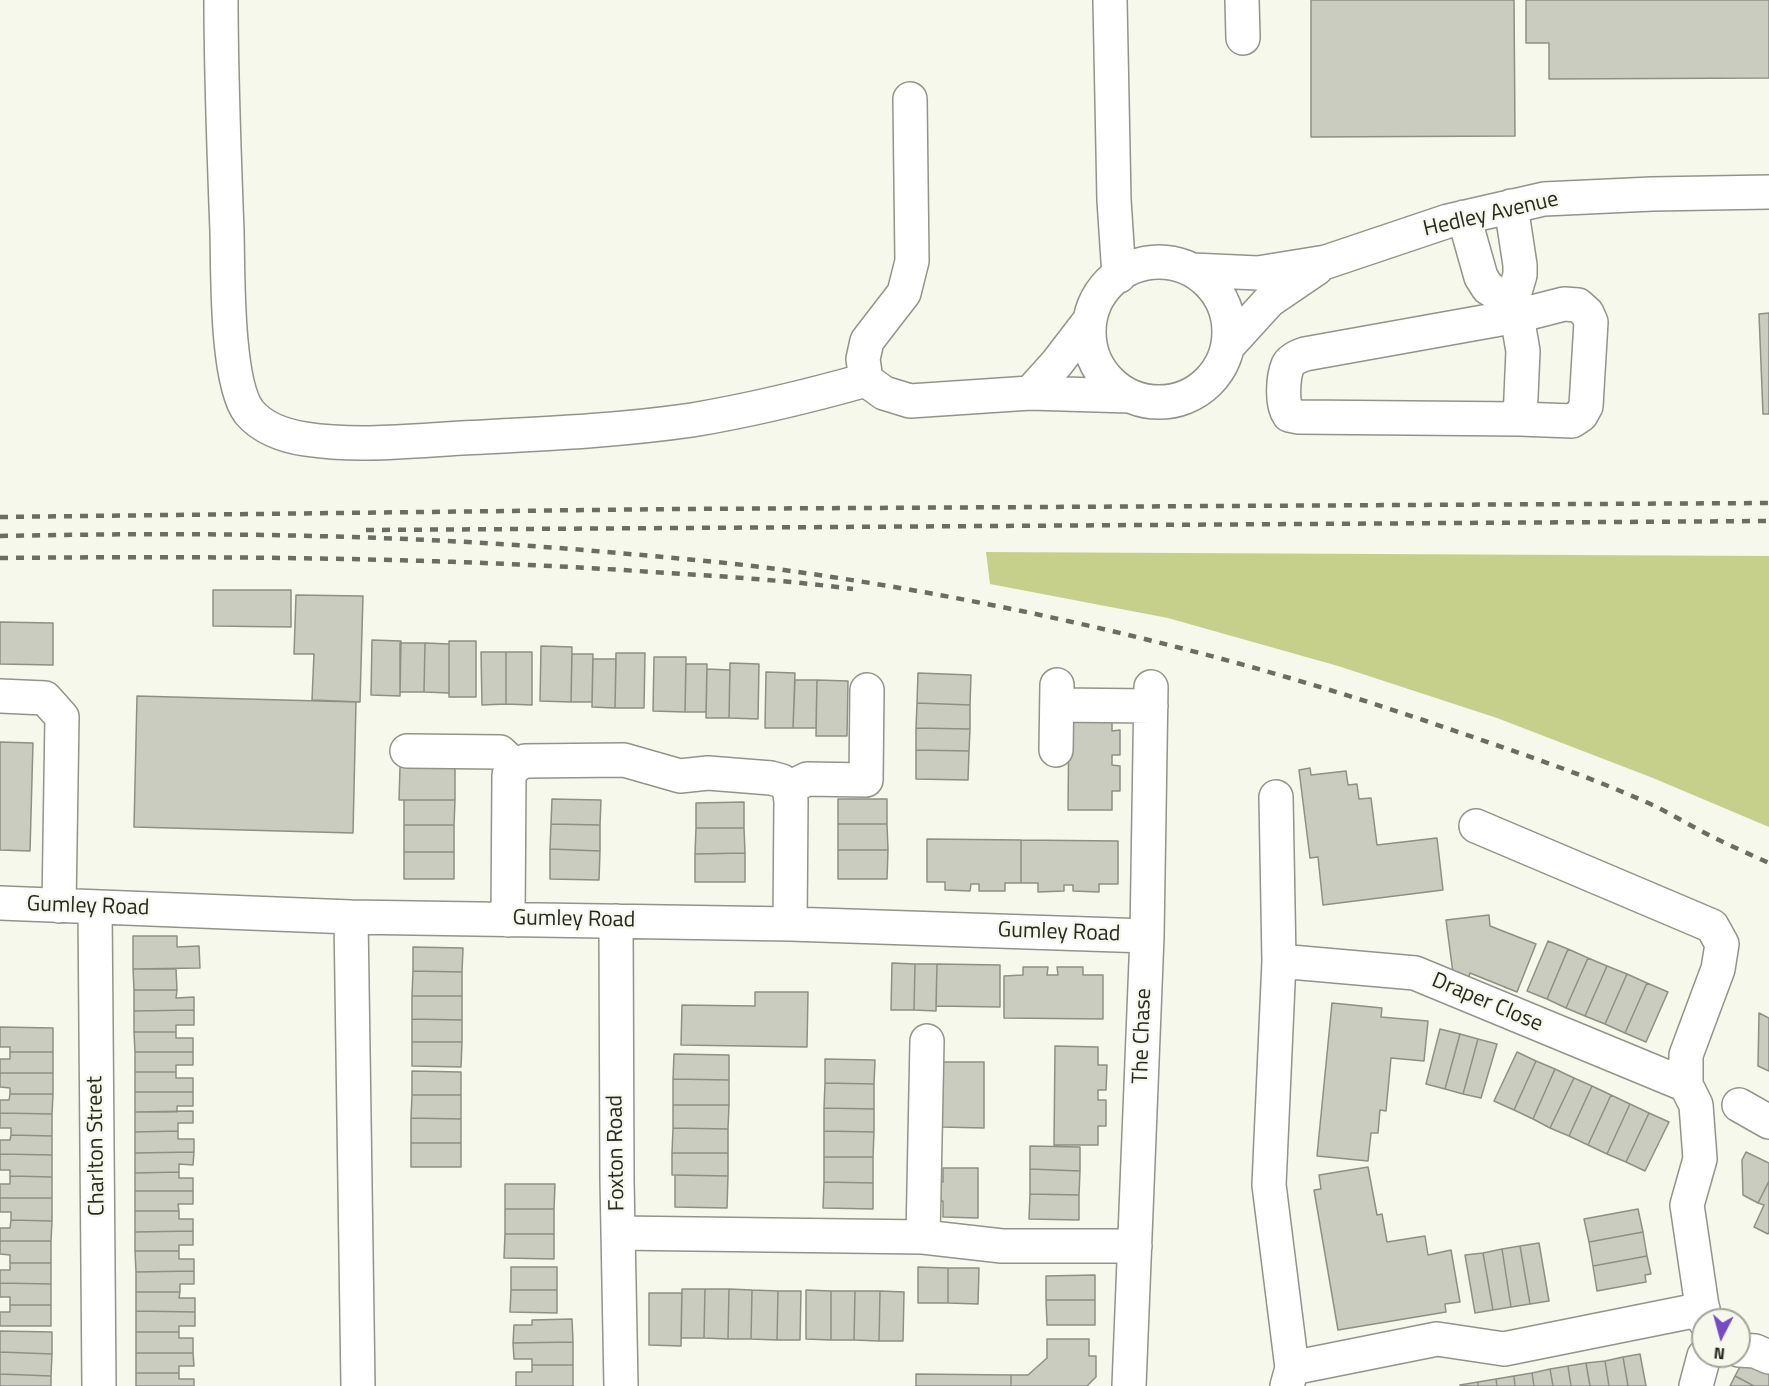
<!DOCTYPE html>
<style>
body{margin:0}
#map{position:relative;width:1769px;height:1386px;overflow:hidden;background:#f5f8ea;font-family:"Titillium Web",sans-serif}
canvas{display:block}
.north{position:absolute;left:1691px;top:1308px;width:60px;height:60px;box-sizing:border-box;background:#f5f8ea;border:2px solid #a3a59a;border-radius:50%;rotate:186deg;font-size:16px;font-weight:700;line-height:24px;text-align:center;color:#282923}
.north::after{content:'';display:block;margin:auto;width:21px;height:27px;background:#744dc6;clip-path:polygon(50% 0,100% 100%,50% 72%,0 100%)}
</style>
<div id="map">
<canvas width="1769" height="1386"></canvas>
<div class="north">N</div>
</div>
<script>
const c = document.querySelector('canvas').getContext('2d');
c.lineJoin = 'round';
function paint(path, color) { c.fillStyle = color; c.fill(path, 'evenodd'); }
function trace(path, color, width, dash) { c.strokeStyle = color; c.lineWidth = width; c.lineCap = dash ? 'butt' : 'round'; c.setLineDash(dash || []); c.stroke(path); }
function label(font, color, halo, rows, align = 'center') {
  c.font = font + ' "Titillium Web",sans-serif'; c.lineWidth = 4.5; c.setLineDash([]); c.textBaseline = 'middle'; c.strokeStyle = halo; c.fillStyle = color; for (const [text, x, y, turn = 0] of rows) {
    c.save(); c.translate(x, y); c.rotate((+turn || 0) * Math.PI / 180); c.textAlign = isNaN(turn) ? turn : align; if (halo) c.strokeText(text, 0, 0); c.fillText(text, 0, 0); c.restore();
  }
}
const green = new Path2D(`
 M986 552 1769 556V827L1653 778 1497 718 1338 666 1168 618 990 584Z`);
const building = new Path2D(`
 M1311 0H1514L1515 136 1311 137Z
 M1526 0H1769V78L1549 79V43H1526Z
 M1769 313V414H1763L1759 314Z
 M213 590H291V627L213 626Z
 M296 595 363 596 360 702 312 700 314 654H294Z
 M0 622 53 623V665L0 664Z
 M372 640 401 641 400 696 371 695Z
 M449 641H476V697H449Z
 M400 643H425L424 692H400Z
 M425 643 449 644V693L424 692Z
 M541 646 572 647 571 702 540 701Z
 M481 652H506V704L482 705Z
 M506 652H532V705L506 704Z
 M616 653H645L644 708H615Z
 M572 654H593L592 702H571Z
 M654 657H686L685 712 653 711Z
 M593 659H616L615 708 592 707Z
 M730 663 759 664 758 719 729 718Z
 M686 664H707L706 712H685Z
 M707 669 730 670 729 718H706Z
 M766 672 795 673 793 728H765Z
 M918 673 971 675 970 705 917 703Z
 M795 680H817L816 728H793Z
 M817 680 848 681 847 736H816Z
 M137 696 356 702 353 833 134 827Z
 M917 703 970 705V729L916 728Z
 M1069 711 1112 712V731L1120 730V755H1112V765L1120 766V791H1112V810H1068Z
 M916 728 970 729 969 751 916 750Z
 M0 742 33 743 30 851 0 850Z
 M916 750 969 751 968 780 916 779Z
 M400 767H455V800H399Z
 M1310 768 1311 775 1346 771 1348 785 1357 784 1359 799 1371 798 1377 845 1437 838 1443 890 1323 905 1318 857 1310 858 1299 770Z
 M552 799 601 800 600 825 551 824Z
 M838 799H887V824H838Z
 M404 800H455L454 825H404Z
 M744 802V828H696V803Z
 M551 824 600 825V851L550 849Z
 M838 824H887L888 850H838Z
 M404 825H454V852H404Z
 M696 828H744L745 853 695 854Z
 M927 839 1021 840V883H1005V891H979V884H971L970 891 945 890V882H927Z
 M1021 840 1118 841V884H1099V892L1073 891V885H1064V891L1038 892V883H1021Z
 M550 849 600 851 599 880 550 879Z
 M838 850H888L887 879H838Z
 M404 852H454V879H404Z
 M745 853V882H695V854Z
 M1489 915 1490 926 1536 944 1517 992 1470 973 1468 979 1453 973 1446 920Z
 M133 936H177V947L199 946 200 968 133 969Z
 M1548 941 1568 949 1547 999 1527 991Z
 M413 947 463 948 462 972 413 971Z
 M1568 949 1588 958 1566 1008 1547 999Z
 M1588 958 1607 966 1585 1016 1566 1008Z
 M892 963 915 964 914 1010H891Z
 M915 964H937L936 1011 914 1010Z
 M937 964 1000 965V1007L936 1006Z
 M1607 966 1627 974 1605 1024 1585 1016Z
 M1023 967H1048L1047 975H1058L1057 967H1083V975H1103V1019L1004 1018V976L1023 975Z
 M133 969H176L177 990H134Z
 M413 971 462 972V996H412Z
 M1627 974 1647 983 1625 1033 1605 1024Z
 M1647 983 1668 992 1646 1042 1625 1033Z
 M134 990H177L176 998 194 997V1010L134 1011Z
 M755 992H808L807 1047 681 1045 682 1005 755 1006Z
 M412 996H462V1020L412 1019Z
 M1332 1003 1382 1008 1381 1017 1428 1021 1424 1061 1391 1058 1386 1111 1380 1110 1378 1133H1371L1368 1161 1317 1156Z
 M194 1010V1025H176V1032H134V1011Z
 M1759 1013 1769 1018V1071L1758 1066Z
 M412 1019 462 1020V1042H412Z
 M0 1027 53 1028V1052H10V1047H0Z
 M1440 1029 1460 1034 1445 1089 1426 1084Z
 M134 1032H176V1038H193V1052H135Z
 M1460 1034 1478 1039 1463 1094 1445 1089Z
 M1478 1039 1497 1044 1481 1098 1463 1094Z
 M412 1042H462L461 1067 412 1066Z
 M1055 1046 1098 1047V1065H1107L1106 1090H1098V1100H1106V1126H1098V1145H1054Z
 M10 1052H53V1073H0V1059H10Z
 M135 1052H193V1065H176V1072H135Z
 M1517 1052 1536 1061 1514 1110 1494 1101Z
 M674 1054 729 1055V1080L673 1079Z
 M825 1059 875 1060 874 1084 825 1083Z
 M1536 1061 1555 1069 1533 1119 1514 1110Z
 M942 1062H984V1128L941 1127Z
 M1555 1069 1574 1078 1550 1128 1533 1119Z
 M412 1071 461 1072V1095H412Z
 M135 1072H176V1078H193V1092H135Z
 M0 1073H53V1094H10V1088L0 1087Z
 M1574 1078 1592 1086 1569 1136 1550 1128Z
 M673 1079 729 1080V1105H673Z
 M825 1083 874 1084V1109L824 1108Z
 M1592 1086 1611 1095 1588 1145 1569 1136Z
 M135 1092H193V1106H177V1112H135Z
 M10 1094H53L52 1114 0 1113V1100H9Z
 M412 1095H461V1119L411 1118Z
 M1611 1095 1630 1104 1607 1154 1588 1145Z
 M1630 1104 1649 1113 1626 1162 1607 1154Z
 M673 1105H729L728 1129 673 1128Z
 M824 1108 874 1109V1132L824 1131Z
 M193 1111V1123H178V1131L135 1132V1112Z
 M0 1113 52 1114V1136L11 1135V1128H0Z
 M1649 1113 1669 1122 1645 1171 1626 1162Z
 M411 1118 461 1119V1143H411Z
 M673 1128 728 1129V1153H672Z
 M178 1131V1139H194V1152L135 1153V1132Z
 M824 1131 874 1132 873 1157H824Z
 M11 1135 52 1136V1155L0 1154V1140H10Z
 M411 1143H461V1167H411Z
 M1030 1146 1080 1147V1171L1030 1169Z
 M194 1152 193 1165 179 1164V1172L135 1173V1153Z
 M1746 1152 1769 1163V1181L1758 1203 1743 1195 1742 1160Z
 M672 1153H728V1176L672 1175Z
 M0 1154 52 1155V1177L10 1176V1170H0Z
 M824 1157H873V1183L824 1182Z
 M1368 1167 1377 1215 1382 1214 1387 1242 1425 1236 1428 1255 1451 1250 1460 1302 1445 1304 1446 1312 1338 1330 1314 1190 1321 1189 1319 1175Z
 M943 1168H978V1218L943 1217V1201H940V1182H943Z
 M1030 1169 1080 1171 1079 1195 1030 1194Z
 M179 1172V1178H193V1191H135V1173Z
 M675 1175 728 1176 727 1208 675 1207Z
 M10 1176 52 1177V1198H0V1184H10Z
 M1769 1181V1232L1768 1234 1754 1227 1764 1205 1758 1203Z
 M824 1182 873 1183V1209L823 1208Z
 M505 1184H555L554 1209H505Z
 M135 1191H193V1204H178L179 1211H135Z
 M1030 1194 1079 1195V1220L1029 1219Z
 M0 1198H52V1221L11 1220V1212H0Z
 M505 1209H554V1234H505Z
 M1638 1209 1643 1232 1589 1242 1584 1219Z
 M135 1211H179V1219H193V1231L135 1232Z
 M11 1220 52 1221 51 1241H0V1228H10Z
 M193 1231V1245H179V1251H135V1232Z
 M1643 1232 1647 1256 1593 1266 1589 1242Z
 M505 1234H554V1259L504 1258Z
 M0 1241H51V1263H10V1255L0 1254Z
 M1539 1243 1549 1301 1530 1304 1520 1246Z
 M1520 1246 1530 1304 1511 1307 1502 1249Z
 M1502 1249 1511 1307 1493 1310 1483 1253Z
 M135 1251H179V1259H194V1271L136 1272Z
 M1483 1253 1493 1310 1475 1313 1465 1255Z
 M1647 1256 1651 1274 1645 1275 1646 1282 1597 1291 1593 1266Z
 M10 1263H51V1284L0 1283V1270H10Z
 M511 1267H557V1290H511Z
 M918 1267 948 1268V1303H918Z
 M948 1268H979L978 1304 948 1303Z
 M194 1271V1284H180V1292H136V1272Z
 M1095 1275V1300H1046V1276Z
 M0 1283 51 1284V1305H10V1297H0Z
 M682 1289H705L704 1338H681Z
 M705 1289H729L728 1339 704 1338Z
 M729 1289 752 1290 751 1339H728Z
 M511 1290H557V1313L510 1312Z
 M752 1290 778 1291 777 1340 751 1339Z
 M806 1290 831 1291V1340L806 1339Z
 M778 1291H801L800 1340H777Z
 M831 1291H855L854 1340H831Z
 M855 1291H880L879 1341 854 1340Z
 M880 1291 904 1292 903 1341H879Z
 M136 1292H180L179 1298H195V1312L136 1311Z
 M649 1293H682L681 1346 649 1345Z
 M1046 1300H1095V1325H1047Z
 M10 1305H51V1326H0V1312H10Z
 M136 1311 195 1312V1326H179V1332H136Z
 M572 1319 573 1342 513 1343 514 1325H532V1320Z
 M0 1331 52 1332V1354L0 1352Z
 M136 1332H179V1338H193V1353H136Z
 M1047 1339H1089V1356H1096V1377L1087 1386H1011V1375H1028L1047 1358Z
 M573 1342V1365H532V1359H514L513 1343Z
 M0 1352 52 1354 51 1376 0 1374Z
 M136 1353H193L194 1366H179V1373H136Z
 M1640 1354 1646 1386H1628L1623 1357Z
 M1623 1357 1628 1386H1609L1605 1361Z
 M1605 1361 1609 1386H1590L1586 1363Z
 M1743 1361 1769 1366V1386H1754L1735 1376Z
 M1586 1363 1590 1386H1571L1568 1366Z
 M532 1365H573V1386H516V1372H532Z
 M1568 1366 1571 1386H1553L1550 1369Z
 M1550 1369 1553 1386H1534L1532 1373Z
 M136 1373H179V1379H194V1386H136Z
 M1532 1373 1534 1386H1515L1514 1376Z
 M0 1374 51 1376V1386H0Z
 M916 1374 1011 1375V1386H916Z
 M1514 1376 1515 1386H1497L1496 1379Z
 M1735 1376 1754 1386H1730Z
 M1496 1379 1497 1386H1478V1382Z
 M1478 1382V1386H1460V1385Z`);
const minor = new Path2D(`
 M221 0C221 77 224 154 227 231 228 272 226 382 249 412 262 428 285 436 305 439 357 447 410 441 462 438 539 434 616 431 692 420 752 410 809 396 866 380
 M1110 0 1114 200 1119 276
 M1242 0 1243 38
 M910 99 912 261 904 293 867 341 863 359 866 380 884 393 910 401 1030 393 1130 396
 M1511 206 1520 265V275L1512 302 1517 316 1523 351 1520 419 1299 417 1289 415C1281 404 1283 377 1288 365 1291 359 1299 356 1305 354L1517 316 1564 304 1578 305 1587 313 1591 322 1586 406 1581 415 1572 421 1520 419
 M1464 217 1481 277 1488 288 1512 302
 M1089 332a70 70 0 1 1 140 0a70 70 0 1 1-140 0Z
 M1192 270 1258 273 1326 262 1448 221 1544 199 1652 194 1769 192
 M1229 345 1270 300 1317 268
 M1030 393 1057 363 1090 320
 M0 696 45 698 62 717 59 906
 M1057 705 1151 706
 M1056 750 1057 685
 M407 751 500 752 515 766
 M789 788 807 779 866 780 867 690
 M1276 797 1279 961 1269 1185 1292 1368
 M1476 826 1712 926 1722 944 1718 969 1686 1055V1085L1696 1105 1700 1159 1687 1205 1704 1320
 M0 903 351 917 790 924 1147 936
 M95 907 99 1386
 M351 917 358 1386
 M508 920 509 775 515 766 525 761 624 760 680 776 708 773 771 778 782 781 789 788 791 801 790 924
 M616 921 617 1180 621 1386
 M1279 961 1415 973 1686 1085
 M1739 1105 1769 1122
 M618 1233 923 1237 1002 1246H1135
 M923 1237 927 1041
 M1739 1350 1755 1351 1769 1357
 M1129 1386 1147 936 1151 687
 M1287 1386 1292 1368 1437 1339 1504 1349 1703 1309
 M1696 1386 1704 1356`);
const rail = new Path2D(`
 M0 517 676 509 1769 503
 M366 530 1769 521
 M0 536C196 532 389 534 584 550 651 556 718 561 784 570 1001 600 1216 650 1423 720 1498 746 1574 770 1646 802 1666 811 1684 822 1703 832 1724 843 1747 853 1769 863
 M0 558C208 556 415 557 622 570 700 575 777 579 853 589`);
const streetNames = [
 ["Hedley Avenue",1491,215,-13],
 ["Gumley Road",88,907,2],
 ["Gumley Road",574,920,1],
 ["Gumley Road",1059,933,2],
 ["Draper Close",1487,1003,23],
 ["The Chase",1143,1036,-88],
 ["Charlton Street",97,1146,-91],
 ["Foxton Road",617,1153,-91]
];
paint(green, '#c7d08a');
paint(building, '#caccbf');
trace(building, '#8e9084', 1.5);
trace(minor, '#929488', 36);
trace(minor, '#fff', 33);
trace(rail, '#6b6d64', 4.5, [8, 8]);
label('22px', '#282923', '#f5f8ea', streetNames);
</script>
